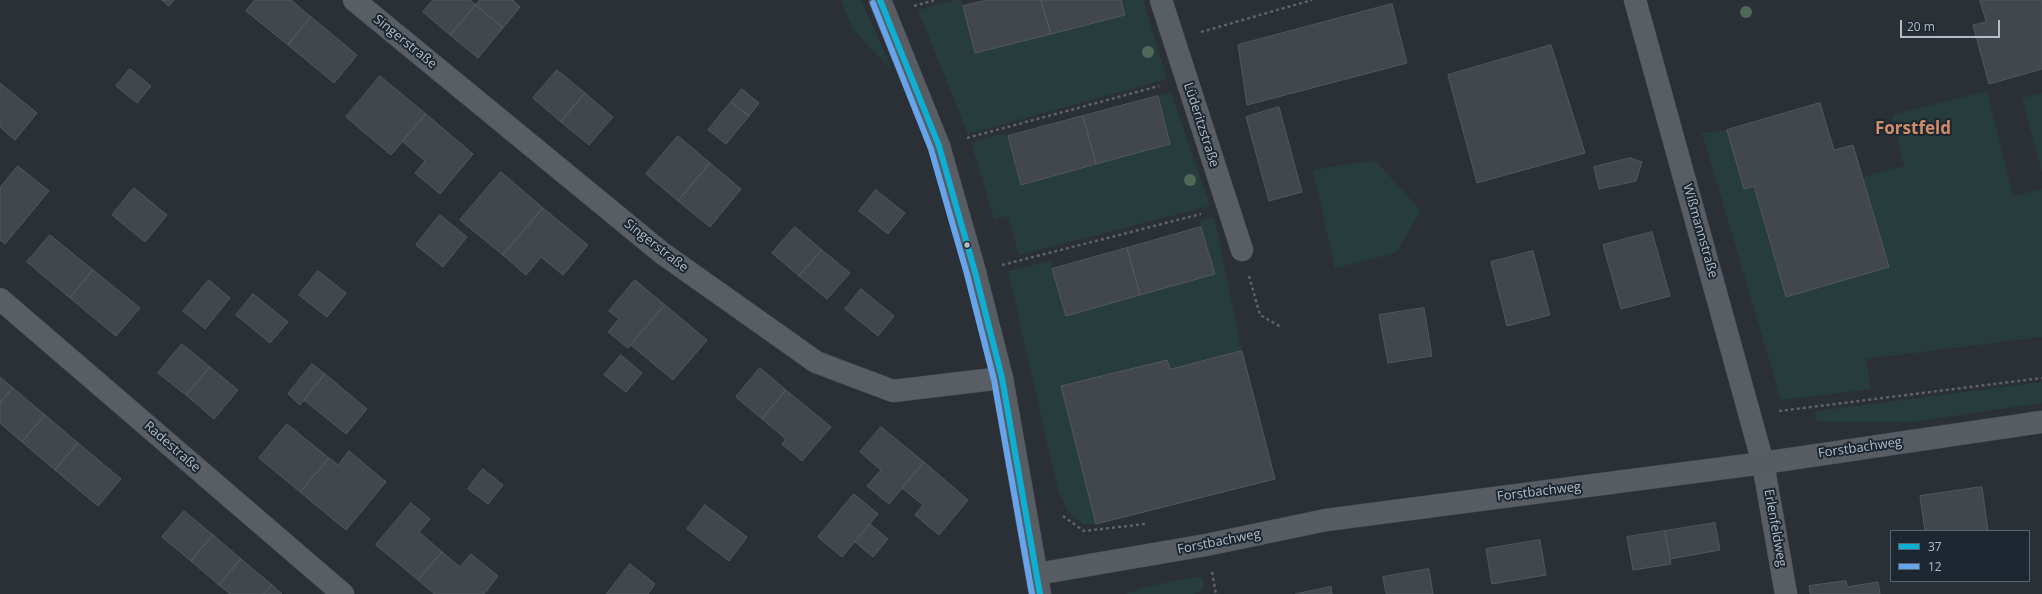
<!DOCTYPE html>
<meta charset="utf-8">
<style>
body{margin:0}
#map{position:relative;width:2042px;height:594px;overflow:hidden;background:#2a3036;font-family:"Open Sans",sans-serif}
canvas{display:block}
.legend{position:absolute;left:1890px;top:530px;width:140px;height:52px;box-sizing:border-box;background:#1d2731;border:1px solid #59636d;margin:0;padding:5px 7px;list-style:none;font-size:12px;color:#b4bdc7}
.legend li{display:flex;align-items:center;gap:8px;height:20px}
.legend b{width:20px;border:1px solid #59636d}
.scale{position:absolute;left:1900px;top:20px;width:100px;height:18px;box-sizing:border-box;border:2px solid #b4bdc7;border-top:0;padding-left:5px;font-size:12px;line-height:14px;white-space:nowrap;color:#b4bdc7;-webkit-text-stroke:3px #1d2731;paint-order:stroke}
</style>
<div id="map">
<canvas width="2042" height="594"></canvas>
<ul class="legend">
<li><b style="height:5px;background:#0dafd3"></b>37</li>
<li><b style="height:5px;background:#66a4eb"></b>12</li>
</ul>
<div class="scale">20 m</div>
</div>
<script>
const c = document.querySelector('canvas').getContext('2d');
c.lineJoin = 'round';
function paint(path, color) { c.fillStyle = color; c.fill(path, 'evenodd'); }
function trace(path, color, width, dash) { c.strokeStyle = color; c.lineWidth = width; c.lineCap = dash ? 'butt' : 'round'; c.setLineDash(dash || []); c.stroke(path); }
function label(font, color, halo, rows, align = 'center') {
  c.font = font + ' "Open Sans",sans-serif'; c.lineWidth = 4; c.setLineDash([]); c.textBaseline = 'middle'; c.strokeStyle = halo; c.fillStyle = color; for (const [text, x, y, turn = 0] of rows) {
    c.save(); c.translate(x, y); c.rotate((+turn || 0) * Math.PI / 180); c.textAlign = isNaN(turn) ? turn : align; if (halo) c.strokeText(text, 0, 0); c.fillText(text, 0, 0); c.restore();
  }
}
const green = new Path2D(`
 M841 0H861L891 67 889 68 853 29Z
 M955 0H961L976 53 1125 15 1121 0H1143L1167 79 968 134 918 10Z
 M1987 91 2013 196 2042 189V337L1866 359 1871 389 1781 400 1702 133 1727 130 1754 186 1786 297 1889 267 1863 177 1904 166 1892 115Z
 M1171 92 1210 206 1019 255 1008 216 994 219 971 142 1006 133 1021 185 1170 144 1158 96Z
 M2042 93V173L2022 98Z
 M1375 160 1421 211 1396 253 1335 268 1313 170Z
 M1214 217 1242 351 1170 369 1167 360 1062 386 1096 524H1083L1069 513 1058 491 1008 271 1050 261 1066 316 1215 274 1200 221Z
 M2042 382V403L1912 422H1819L1814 418 1817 411Z
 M1196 577H1202L1204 582 1203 589 1194 594H1125L1145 587Z`);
const building = new Path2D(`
 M162 0H174L169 6Z
 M255 0H291L311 17 288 45 246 11Z
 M433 0H470L476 5 450 35 423 12Z
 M480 0H513L520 7 503 28 476 5Z
 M988 0H1041L1051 34 975 53 963 6Z
 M1041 0H1121L1125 15 1051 34Z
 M1980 0H2042V69L1989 84 1973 25 1986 22Z
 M1392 4 1407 63 1247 105 1238 45Z
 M476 5 503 28 478 58 450 35Z
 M311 17 357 55 334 83 288 45Z
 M1551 45 1585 153 1477 183 1448 75Z
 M130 69 151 86 137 103 116 86Z
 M557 70 585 93 561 122 533 98Z
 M380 76 426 114 391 155 346 117Z
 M0 83 37 113 15 140 0 127Z
 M742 89 759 103 749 116 731 102Z
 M585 93 613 117 589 145 561 122Z
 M1158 96 1170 144 1096 164 1083 116Z
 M731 102 749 116 726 144 708 130Z
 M1820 103 1834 150 1853 145 1889 267 1786 297 1754 186 1744 189 1727 130Z
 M1279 107 1302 192 1269 201 1246 117Z
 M426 114 473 154 440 194 415 173 425 161 402 141Z
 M1083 116 1096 164 1021 185 1008 136Z
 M678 136 710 163 678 201 646 174Z
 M1630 158 1642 162 1636 181 1599 189 1594 167Z
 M710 163 741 189 710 227 678 201Z
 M18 166 49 191 5 244 0 240V188Z
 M501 172 543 208 503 255 460 220Z
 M134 188 167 215 145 242 112 215Z
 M876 190 905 213 888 234 859 211Z
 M543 208 588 245 563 275 541 257 526 275 503 255Z
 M440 215 467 237 443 267 416 245Z
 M795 227 822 250 799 276 772 253Z
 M1201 227 1215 274 1140 295 1127 248Z
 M1652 232 1670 296 1621 309 1603 245Z
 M50 235 93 270 70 298 27 262Z
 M1127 248 1140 295 1066 316 1052 269Z
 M822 250 850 273 827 299 799 276Z
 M1533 251 1550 315 1507 326 1491 262Z
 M93 270 140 308 116 336 70 298Z
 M318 271 346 293 327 317 299 295Z
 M209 280 230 298 205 329 183 311Z
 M635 280 665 305 628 348 608 332 619 319 609 311Z
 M861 289 894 316 878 336 845 309Z
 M253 294 288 322 270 343 236 315Z
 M665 305 707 340 673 380 631 345Z
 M1424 308 1432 356 1388 363 1379 315Z
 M182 344 210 367 186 395 158 373Z
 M1242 351 1275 479 1096 524 1061 386 1167 360 1170 369Z
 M621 355 642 373 626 392 604 375Z
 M312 364 325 374 300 405 288 394Z
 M210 367 238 390 214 419 186 395Z
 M760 368 786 390 762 419 736 397Z
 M325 374 367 409 346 434 304 400Z
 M0 377 13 388 0 403Z
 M13 388 45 415 22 442 0 423V403Z
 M786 390 831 427 802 461 782 444 786 439 762 419Z
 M45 415 78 443 55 470 22 442Z
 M287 424 329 458 300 492 259 458Z
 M881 427 924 462 889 504 867 486 881 470 860 452Z
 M78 443 121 479 98 506 55 470Z
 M349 451 386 482 346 530 300 492 329 458 338 465Z
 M924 462 968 500 939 535 915 515 923 505 902 488Z
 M483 469 503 485 488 504 468 489Z
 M1982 487 1988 531H1925L1920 496Z
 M854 494 878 514 842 557 818 537Z
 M411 503 430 519 419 532 442 552 418 580 376 545Z
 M705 505 747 537 729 561 687 529Z
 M184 511 213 535 191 561 162 537Z
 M1715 523 1720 550 1670 559 1665 531Z
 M870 524 888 539 873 557 855 542Z
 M1665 531 1671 564 1633 570 1627 537Z
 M213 535 241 559 219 585 191 561Z
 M1540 540 1546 575 1492 584 1486 549Z
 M442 552 460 567 471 554 498 576 484 594H435L418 580Z
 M241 559 272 585 264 594H230L219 585Z
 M630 564 655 584 648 594H607Z
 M1429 569 1433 594H1386L1383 577Z
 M1846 581 1847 587 1878 582 1880 594H1810L1809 586Z
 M272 585 282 594H264Z
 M1331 587 1332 594H1295Z`);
const path = new Path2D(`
 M914 6 935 0
 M1201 32 1312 0
 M967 138 1159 86
 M1002 265 1201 214
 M1249 276 1260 315 1281 327
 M1779 411 2042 378
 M1063 516 1084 531 1145 524
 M1212 572 1216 594`);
const street = new Path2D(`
 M354 0 662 253 816 362 893 391 1002 378
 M1161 0 1242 250
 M1635 0 1763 463 1786 594
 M0 299 343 594`);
const secondary = new Path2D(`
 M880 0 939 146 975 272 1002 378 1040 594
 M1037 574 1206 545 1326 520 1763 463 2042 422`);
const bus1 = new Path2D(`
 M880 0 939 146 975 272 1002 378 1040 594`);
const bus2 = new Path2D(`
 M873 3 931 149 967 274 994 380 1032 594`);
const trees = [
 [1746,12],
 [1148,52],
 [1190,180]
];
const markers = [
 [967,245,3.5,"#b4bdc7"]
];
const streetNames = [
 ["Singerstraße",405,42,39],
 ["Lüderitzstraße",1201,125,72],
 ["Wißmannstraße",1700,231,74],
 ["Singerstraße",656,246,38],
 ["Radestraße",172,447,41],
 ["Forstbachweg",1860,448,-8],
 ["Forstbachweg",1539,492,-7],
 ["Erlenfeldweg",1775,528,80],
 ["Forstbachweg",1219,542,-11]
];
const districtNames = [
 ["Forstfeld",1913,129]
];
paint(green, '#273c3d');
paint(building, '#42474d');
trace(building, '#52585e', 1);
trace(street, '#484c51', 23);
trace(secondary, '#484c51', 23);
trace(path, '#5d6368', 2.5, [3, 3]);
trace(street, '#595e65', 22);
trace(secondary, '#585d63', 22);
trace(bus1, '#0dafd3', 6);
trace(bus2, '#66a4eb', 6);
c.fillStyle = '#4e6958';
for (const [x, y] of trees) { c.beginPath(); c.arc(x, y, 6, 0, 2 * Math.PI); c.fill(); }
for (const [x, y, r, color] of markers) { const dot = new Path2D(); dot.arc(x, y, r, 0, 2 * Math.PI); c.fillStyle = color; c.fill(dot); trace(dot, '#1d2731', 1.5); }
label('13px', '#b4bdc7', '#1d2731', streetNames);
label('bold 17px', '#d08d67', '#1d2731', districtNames);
</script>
